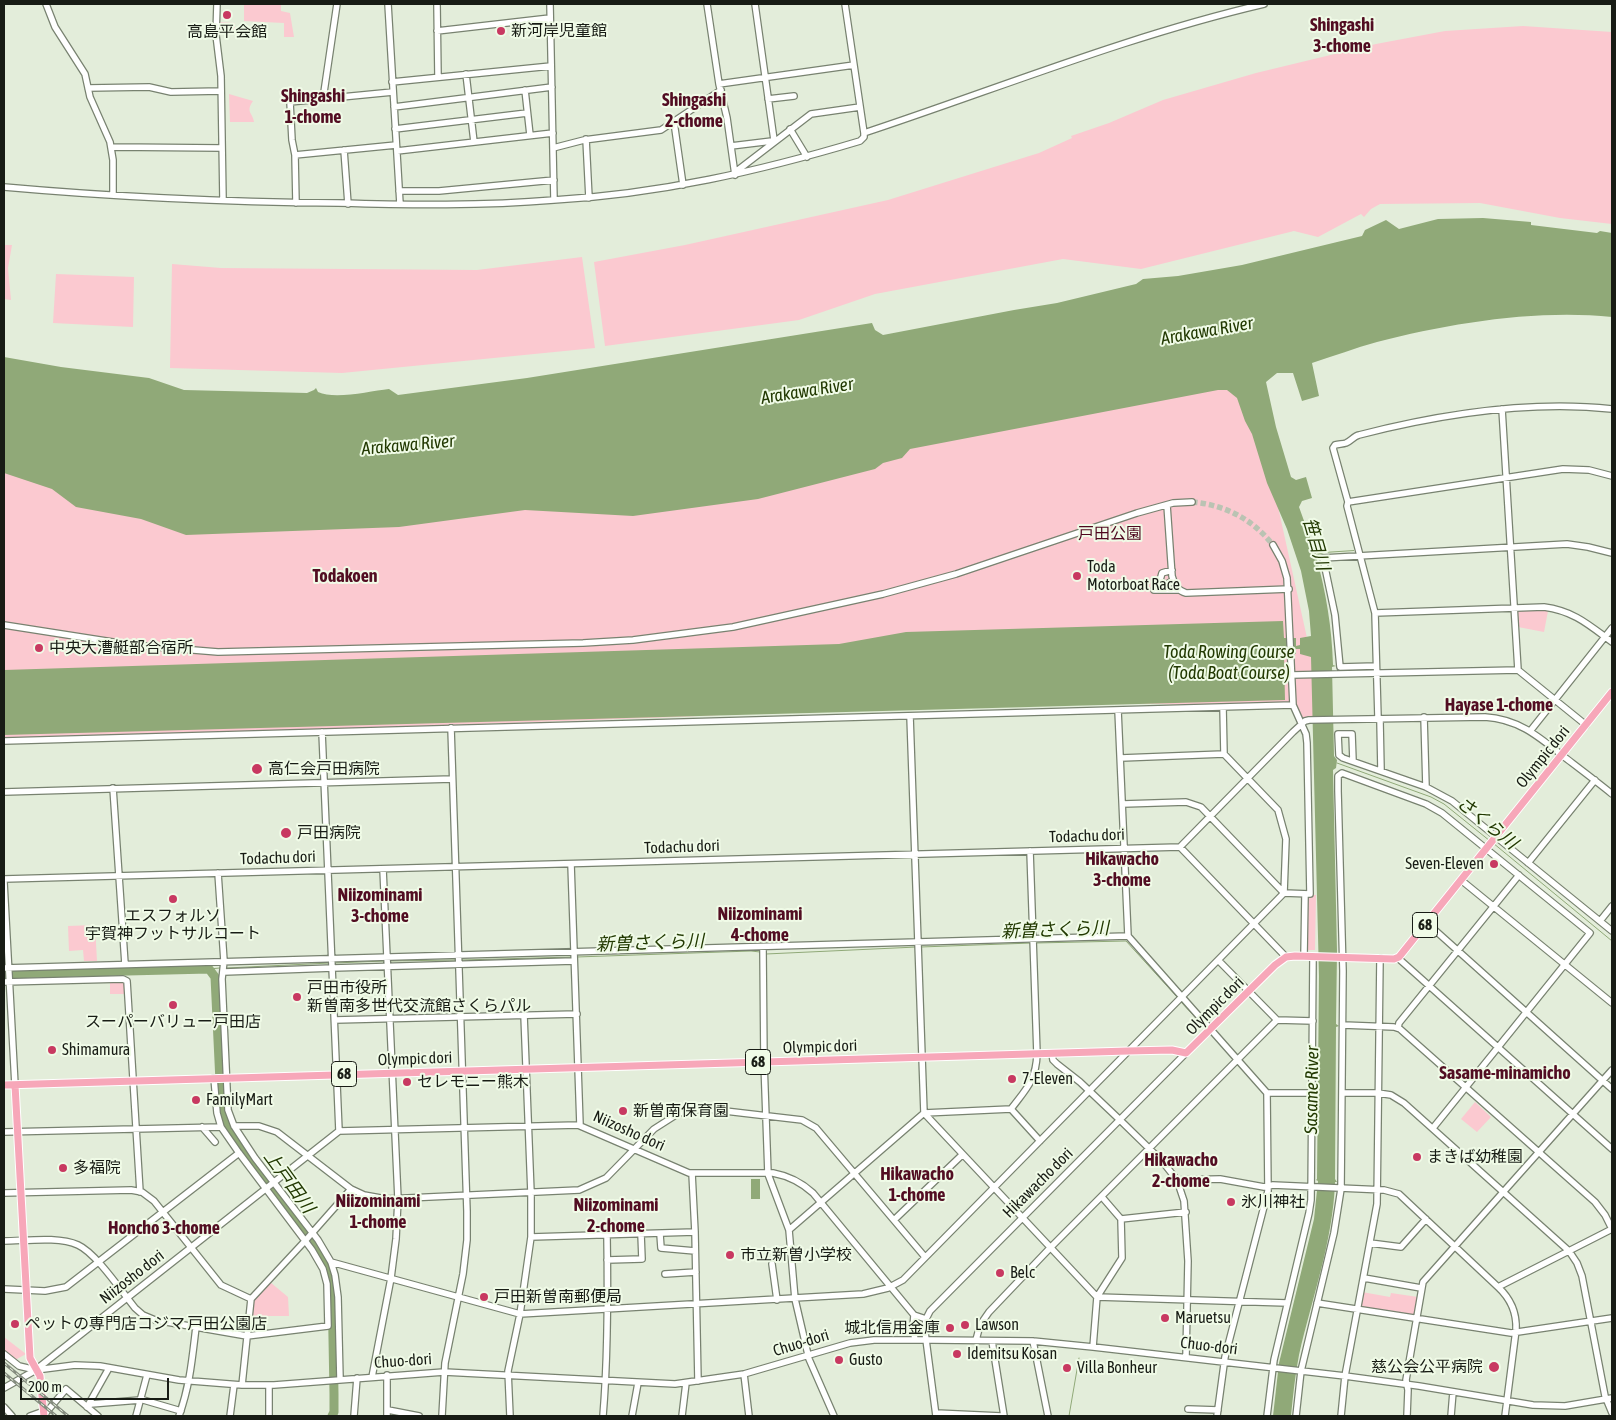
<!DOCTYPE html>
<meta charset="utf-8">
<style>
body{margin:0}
#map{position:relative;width:1616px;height:1420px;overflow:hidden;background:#e3edda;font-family:"Asap Condensed",sans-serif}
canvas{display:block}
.frame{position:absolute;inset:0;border:5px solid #181c15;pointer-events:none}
.scale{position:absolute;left:20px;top:1378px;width:149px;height:22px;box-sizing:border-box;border:2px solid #181c15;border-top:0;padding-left:6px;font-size:15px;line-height:18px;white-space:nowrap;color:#181c15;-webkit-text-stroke:4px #f0fbe7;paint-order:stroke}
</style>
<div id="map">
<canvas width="1616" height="1420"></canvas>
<div class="frame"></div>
<div class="scale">200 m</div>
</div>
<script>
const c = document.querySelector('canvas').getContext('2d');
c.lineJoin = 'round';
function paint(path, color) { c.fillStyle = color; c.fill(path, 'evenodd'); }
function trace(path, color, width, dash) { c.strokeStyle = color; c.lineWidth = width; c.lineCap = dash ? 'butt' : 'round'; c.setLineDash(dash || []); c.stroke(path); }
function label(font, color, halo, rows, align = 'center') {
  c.font = font + ' "Asap Condensed","Noto Sans JP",sans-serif'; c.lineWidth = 4; c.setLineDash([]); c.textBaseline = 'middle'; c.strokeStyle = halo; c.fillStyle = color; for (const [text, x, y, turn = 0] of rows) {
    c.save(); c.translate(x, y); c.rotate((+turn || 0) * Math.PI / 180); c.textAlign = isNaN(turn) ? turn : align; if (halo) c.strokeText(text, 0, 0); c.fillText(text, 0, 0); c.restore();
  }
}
const green = new Path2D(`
 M244 4H285L281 5V11L290 13 294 37H284V23L244 21Z
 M220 22 235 23V34H220Z
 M1523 26 1612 32V224L1560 218 1480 203 1380 204 1371 209 1364 217 1361 214 1318 237 1294 231 1141 269 1063 259 875 294 799 320 605 346 594 262 685 245 888 200 1039 153 1072 138 1071 136 1109 123 1163 100 1256 73 1376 44 1445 31Z
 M229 94 253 101C245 112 253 113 254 122H230Z
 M4 245H12L8 268 11 300 4 299Z
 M582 257 595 348 342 373 170 368 172 264 221 268 477 270Z
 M56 274 134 277 133 327 53 323Z
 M1242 344 1311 656 1323 720H1309L1301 725 1292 705 1223 707 1161 704 1015 702 676 717 4 741V426Z
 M1517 610 1548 611 1544 632 1518 627Z
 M1307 895H1316L1315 950H1306Z
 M95 925 97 961H84L83 950 69 951 68 926Z
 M110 981H122L124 983V994H110Z
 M1475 1102 1491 1117 1477 1132 1461 1119Z
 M270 1282 288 1297 289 1316H252L254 1300Z
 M1362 1292 1390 1297 1391 1293 1418 1297 1415 1317 1360 1308Z
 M4 1337 26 1354 15 1360 4 1351Z`);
const water = new Path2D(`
 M1483 218 1531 222V225L1597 233 1600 231 1612 233V317C1538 309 1450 323 1377 342 1355 348 1334 356 1312 363L1319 396 1302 401 1293 373H1277L1266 382 1276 427 1291 477 1296 480 1306 477 1312 498 1302 501 1299 507 1316 554 1324 552 1354 550V551L1324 553 1316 556C1326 592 1332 628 1333 665L1336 666 1332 667 1334 756 1337 760 1336 768 1333 770 1337 951 1336 1024 1339 1026 1336 1027 1335 1179 1337 1182H1335C1333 1241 1312 1298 1299 1355 1295 1375 1293 1396 1291 1416H1273L1279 1363 1314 1219 1318 1181 1316 1180 1317 1179 1319 976 1311 657 1300 654V649H1296V654L1284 655 1285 700 4 735V670L839 644 906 632 1283 621 1284 638H1296V646L1300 645V638L1311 636 1309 611 1301 571 1287 529 1267 483 1252 434 1245 421 1237 398 1227 390H1218L910 449 902 458 883 463 875 469 758 499 633 516 525 510 399 527 186 535 141 519 76 507 52 489 4 473V357L61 367 149 378 184 390 307 393 314 390 316 388 318 392C335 400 370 391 389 389L398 395 527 378 872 323 875 330 883 335 1014 310 1057 303 1136 284 1143 279 1178 276 1242 265 1362 236 1365 230 1386 220 1399 229 1438 219Z
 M751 1179H760V1199H751Z`);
const stream = new Path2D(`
 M1337 763 1431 797 1444 804 1490 841
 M1493 843 1612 941
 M1036 943 1126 941 1177 997
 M921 947 1032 943
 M766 954 917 947
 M577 957 751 951 760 952
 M462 960 573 957
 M389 961 455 960
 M334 963 385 961
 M227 968 330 963
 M209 969 220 968
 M1181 1002 1204 1027
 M1069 1416 1079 1358`);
const river = new Path2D(`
 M4 974 209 969 215 977 221 1103 225 1121 231 1133 317 1248 324 1258 332 1284 334 1394V1412L332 1416`);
const minorTunnel = new Path2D(`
 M1192 502C1226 505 1252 519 1273 545`);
const minor = new Path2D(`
 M46 4 55 27 85 74 90 97 110 142 113 160V194
 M217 4 216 35 221 76 223 200
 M388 4 400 204
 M437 4 438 77
 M707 4 719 84 727 118 735 175
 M755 4 774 140
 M845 4 864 133C997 89 1127 36 1264 4
 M437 31 550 18
 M466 74 474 142
 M392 82 551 66
 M719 84 854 65
 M88 88 149 87 171 92 221 91
 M525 90 530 135
 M323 99 337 4
 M768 99 794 96
 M394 107 552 87
 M674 122 683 185
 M395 129 527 113
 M790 129 807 157
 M586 139 589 198
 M731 146 772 141
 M112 147 222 148
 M553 148 584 140 661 130 721 90
 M344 150 348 204
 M397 151 553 133
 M295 155 396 145
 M735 175 738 170 811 114 860 107
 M4 187C115 197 226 202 338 203 410 205 482 206 554 200L550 4
 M399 191H439L554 180
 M554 200C659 194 760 171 860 141L864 137V133
 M296 203 295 155 292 140 290 102 393 92
 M1502 409 1518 670
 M1348 502 1563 469 1589 470 1612 476
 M1167 505 1172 576C1174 584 1178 591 1186 593L1289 589
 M1172 570 1162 573 1160 580 1163 583 1166 585 1173 580
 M1154 590H1179
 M1375 613 1544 607C1574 611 1589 625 1612 642
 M4 625 132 645 218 652 583 643 633 640 733 627 883 594 956 574 1137 513 1173 503 1192 502
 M1376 666 1340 667 1335 615 1323 558 1567 544 1588 547 1612 553
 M1292 675 1518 670 1586 725
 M1223 707 1224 754
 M1118 710 1128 936 1267 1093 1268 1191 1225 1357 1217 1416
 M910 716 924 1113 1097 1297 1287 1303
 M1424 717 1426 787
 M1531 730 1612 628
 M322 732 339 1131
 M4 741 1293 705
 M1353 761 1352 734H1338L1339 755 1343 758 1426 787 1452 801 1612 931
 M1381 770 1380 721 1378 718 1375 613 1347 506 1348 502 1333 448 1335 445C1339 444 1343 444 1346 443 1351 441 1354 436 1359 435 1441 414 1528 400 1612 409
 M113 788 125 964
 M4 792 452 779
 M1123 804 1186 802 1201 807 1284 893 1310 894 1307 743 1306 734 1293 705 1287 578 1282 561 1273 545
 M1180 847 1286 957
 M1528 863 1595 780
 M571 864 580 1125
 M218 873 224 961 222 979 228 1110 234 1126 255 1158 318 1240 331 1262 335 1275 338 1297 340 1379
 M4 879 1180 847 1293 732 1305 721 1309 720 1485 717C1518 719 1538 736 1563 756 1580 769 1596 781 1612 794
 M1461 880 1612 1003
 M4 882 15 1085
 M1600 921 1612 906
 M1427 923 1612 1089
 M763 950 764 1062 768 1174 789 1230 795 1299 809 1359 834 1416
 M1304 956 1305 894
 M1398 958 1612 1149
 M1218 960 1277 1020 1313 1021
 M4 968 1128 936
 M224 972 333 968 574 961
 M4 982 123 979 127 981 140 1192
 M335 1020 577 1014
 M1343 1025 1394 1027 1400 1029 1595 1202 1605 1215 1612 1229
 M1398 1028 1399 1023 1519 875
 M1052 1054 1053 1060 1057 1064 1080 1082 1120 1120 1162 1161 1177 1180 1184 1201 1188 1261 1186 1357
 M1267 1093H1312
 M1342 1093H1378L1391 1095 1404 1103 1569 1251 1577 1263 1582 1276 1605 1396 1612 1413
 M1011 1109 1040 1141
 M234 1126H259L277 1132 351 1189 364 1195 386 1199 579 1190 606 1178 654 1129 679 1113 693 1110 708 1109 802 1120 816 1128 925 1257
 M202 1127 215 1142
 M4 1132 221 1127
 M692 1173 695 1232 698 1381
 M1177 1180 1220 1179 1264 1187 1273 1185 1384 1190 1399 1194 1498 1287C1511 1299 1517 1312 1516 1330L1505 1416
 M4 1193 131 1190 142 1192 154 1201 221 1285 251 1299
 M1102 1197 1121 1219 1186 1212
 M894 1220 962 1155
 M789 1230 924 1113 1011 1109C1026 1089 1036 1081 1037 1054L1030 851
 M660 1234 661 1248 695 1251
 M531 1237 695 1232
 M4 1241C25 1241 58 1236 78 1245 96 1253 122 1292 135 1308L143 1315 155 1320 247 1336 328 1326 327 1284 323 1269 312 1250 239 1153 221 1127 217 1113 214 1078
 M1370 1243 1401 1247 1426 1219
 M607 1260 642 1259 641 1234
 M331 1262 520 1314 863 1294 888 1288 903 1280 1284 893 1286 839 1278 810 1224 754 1121 758
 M772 1264 777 1300
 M665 1274 696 1272
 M1364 1278 1421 1288
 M1498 1287 1612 1229
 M4 1289 45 1291 66 1287 239 1153
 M1317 1303 1511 1333 1612 1318
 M914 1315 913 1327 915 1340
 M976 1340 980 1325 989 1312 1050 1248 1277 1020
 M992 1341 1004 1416
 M1033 1341 1048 1416
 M1093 1347 1097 1297 1122 1258 1121 1219
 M4 1354 19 1366 36 1370
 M38 1368 339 1131 578 1125 689 1173H773C789 1176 801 1182 813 1193L914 1315 926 1319
 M744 1374 749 1416
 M387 1375V1416
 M372 1377 391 1278 396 1239 398 1199 383 869
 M242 1385 251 1299 305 1241 351 1189
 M4 1388 36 1370 75 1365 100 1366 179 1380 242 1385H274L444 1372 675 1384 744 1374 850 1343 874 1340H932L1033 1341 1093 1347 1345 1376 1419 1386 1533 1405 1565 1406 1612 1398
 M140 1399 181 1411
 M4 1407 12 1416
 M87 1407 91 1404 140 1400
 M87 1407 109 1368
 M1188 1409 1218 1410
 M388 1410 419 1416
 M936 1413 1001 1416
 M44 1415 66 1389 98 1416
 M30 1416 44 1411
 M136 1416 147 1375
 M179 1416C190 1385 192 1360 196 1327
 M230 1416 234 1385
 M269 1416V1385
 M354 1416 357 1378
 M442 1416 445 1363 463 1274 467 1240V1211L451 728
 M510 1416 508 1371 520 1314 531 1237V1193L524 1015
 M603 1416C608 1356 608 1296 607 1236
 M632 1416 638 1383
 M682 1416 686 1383
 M936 1416 925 1332 926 1319 930 1311 1186 1053
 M1267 1416 1274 1360 1309 1213 1311 1200 1313 957
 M1296 1416 1301 1371 1334 1233 1341 1189 1343 971 1338 791V776L1342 773 1426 804 1442 813 1590 933 1433 1128
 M1341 1416 1345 1376 1377 1204 1380 958
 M1407 1416 1408 1390 1406 1380 1423 1282 1612 1070
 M1451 1416 1453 1392`);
const major = new Path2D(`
 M4 1085 1128 1051 1172 1050 1186 1053 1275 965 1286 957 1295 956 1394 959 1399 957 1612 692
 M15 1085 30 1358 40 1376 44 1416`);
const rail = new Path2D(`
 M4 1363 68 1416
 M4 1373 56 1416`);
const markers = [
 [227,15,5,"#c83961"],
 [501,31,5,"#c83961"],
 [1077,576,5,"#c83961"],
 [39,648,5,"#c83961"],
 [257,769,6,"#c83961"],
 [286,833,6,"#c83961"],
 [1494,864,5,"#c83961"],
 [173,899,5,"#c83961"],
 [297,997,5,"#c83961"],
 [173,1005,5,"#c83961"],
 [52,1050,5,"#c83961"],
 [1012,1079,5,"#c83961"],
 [407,1082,5,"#c83961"],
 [196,1100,5,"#c83961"],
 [623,1111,5,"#c83961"],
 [1417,1157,5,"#c83961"],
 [63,1168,5,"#c83961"],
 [1231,1202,5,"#c83961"],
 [730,1255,5,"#c83961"],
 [1000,1273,5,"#c83961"],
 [484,1297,5,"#c83961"],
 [1165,1318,5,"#c83961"],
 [15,1324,5,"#c83961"],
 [965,1325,5,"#c83961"],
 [950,1328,5,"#c83961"],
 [957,1354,5,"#c83961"],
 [839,1360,5,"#c83961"],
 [1494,1367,6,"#c83961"],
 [1067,1368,5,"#c83961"]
];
const shields = [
 [1425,925,25],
 [758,1062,25],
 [344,1074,25]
];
const shieldNames = [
 ["68",1425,925],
 ["68",758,1062],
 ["68",344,1074]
];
const poiNames = [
 ["新河岸児童館",511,31],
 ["高島平会館",227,32,"center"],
 ["Toda",1087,567],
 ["Motorboat Race",1087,585],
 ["中央大漕艇部合宿所",49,648],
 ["高仁会戸田病院",268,769],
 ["戸田病院",297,833],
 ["Seven-Eleven",1484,864,"right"],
 ["エスフォルソ",173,916,"center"],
 ["宇賀神フットサルコート",173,934,"center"],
 ["戸田市役所",307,988],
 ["新曽南多世代交流館さくらパル",307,1006],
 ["スーパーバリュー戸田店",173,1022,"center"],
 ["Shimamura",62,1050],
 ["7-Eleven",1022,1079],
 ["セレモニー熊木",417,1082],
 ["FamilyMart",206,1100],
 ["新曽南保育園",633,1111],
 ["まきば幼稚園",1427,1157],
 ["多福院",73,1168],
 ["氷川神社",1241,1202],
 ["市立新曽小学校",740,1255],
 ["Belc",1010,1273],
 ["戸田新曽南郵便局",494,1297],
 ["Maruetsu",1175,1318],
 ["ペットの専門店コジマ 戸田公園店",25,1324],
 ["Lawson",975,1325],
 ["城北信用金庫",940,1328,"right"],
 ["Idemitsu Kosan",967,1354],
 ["Gusto",849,1360],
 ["慈公会公平病院",1483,1367,"right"],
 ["Villa Bonheur",1077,1368]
];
const parkNames = [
 ["戸田公園",1110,534]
];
const streetNames = [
 ["Olympic dori",1543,757,-51],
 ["Todachu dori",1087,836,-2],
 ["Todachu dori",682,847,-2],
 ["Todachu dori",278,858,-2],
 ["Olympic dori",1215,1006,-45],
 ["Olympic dori",820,1047,-2],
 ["Olympic dori",415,1059,-2],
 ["Niizosho dori",629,1131,24],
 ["Hikawacho dori",1038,1183,-45],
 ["Niizosho dori",132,1277,-38],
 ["Chuo-dori",801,1343,-17],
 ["Chuo-dori",1209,1346,7],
 ["Chuo-dori",403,1361,-4]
];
const neighbourhoodNames = [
 ["Shingashi",1342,25],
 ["3-chome",1342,46],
 ["Shingashi",313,96],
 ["1-chome",313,117],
 ["Shingashi",694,100],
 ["2-chome",694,121],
 ["Todakoen",345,576],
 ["Hayase 1-chome",1499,705],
 ["Hikawacho",1122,859],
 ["3-chome",1122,880],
 ["Niizominami",380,895],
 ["3-chome",380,916],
 ["Niizominami",760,914],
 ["4-chome",760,935],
 ["Sasame-minamicho",1505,1073],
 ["Hikawacho",1181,1160],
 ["2-chome",1181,1181],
 ["Hikawacho",917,1174],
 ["1-chome",917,1195],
 ["Niizominami",378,1201],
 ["1-chome",378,1222],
 ["Niizominami",616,1205],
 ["2-chome",616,1226],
 ["Honcho 3-chome",164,1228]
];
const waterNames = [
 ["Arakawa River",1207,331,-10],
 ["Arakawa River",807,391,-9],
 ["Arakawa River",408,445,-5],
 ["笹目川",1316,544,74],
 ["Toda Rowing Course",1229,652],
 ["(Toda Boat Course)",1229,673],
 ["さくら川",1487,823,39],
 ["新曽さくら川",1055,930,-2],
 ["新曽さくら川",650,943,-2],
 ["Sasame River",1312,1090,-89],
 ["上戸田川",289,1182,54]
];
paint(green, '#fbc9d0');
paint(water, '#90a978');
trace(stream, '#90a978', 1);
trace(river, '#90a978', 9);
trace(minorTunnel, '#bac3b3', 5.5, [5.5, 3]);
trace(minor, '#788270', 8);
trace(major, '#fff', 9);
trace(minor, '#fff', 5.5);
trace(major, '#f7a7b9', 7);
trace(rail, '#848b7e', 3);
trace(rail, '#f0fbe7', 1, [4]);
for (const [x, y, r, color] of markers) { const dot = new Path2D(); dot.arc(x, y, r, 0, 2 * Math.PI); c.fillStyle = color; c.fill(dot); trace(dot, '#f0fbe7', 2); }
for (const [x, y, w] of shields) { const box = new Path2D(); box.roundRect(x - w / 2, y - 12.5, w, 25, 4); c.fillStyle = '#f0fbe7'; c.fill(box); trace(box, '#181c15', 1); }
label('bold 15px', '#181c15', null, shieldNames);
label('16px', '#181c15', '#f0fbe7', poiNames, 'left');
label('16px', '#4f071f', '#f0fbe7', parkNames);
label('16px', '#181c15', '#f0fbe7', streetNames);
label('bold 18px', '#520d22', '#f0fbe7', neighbourhoodNames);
label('italic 18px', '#223902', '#f0fbe7', waterNames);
</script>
